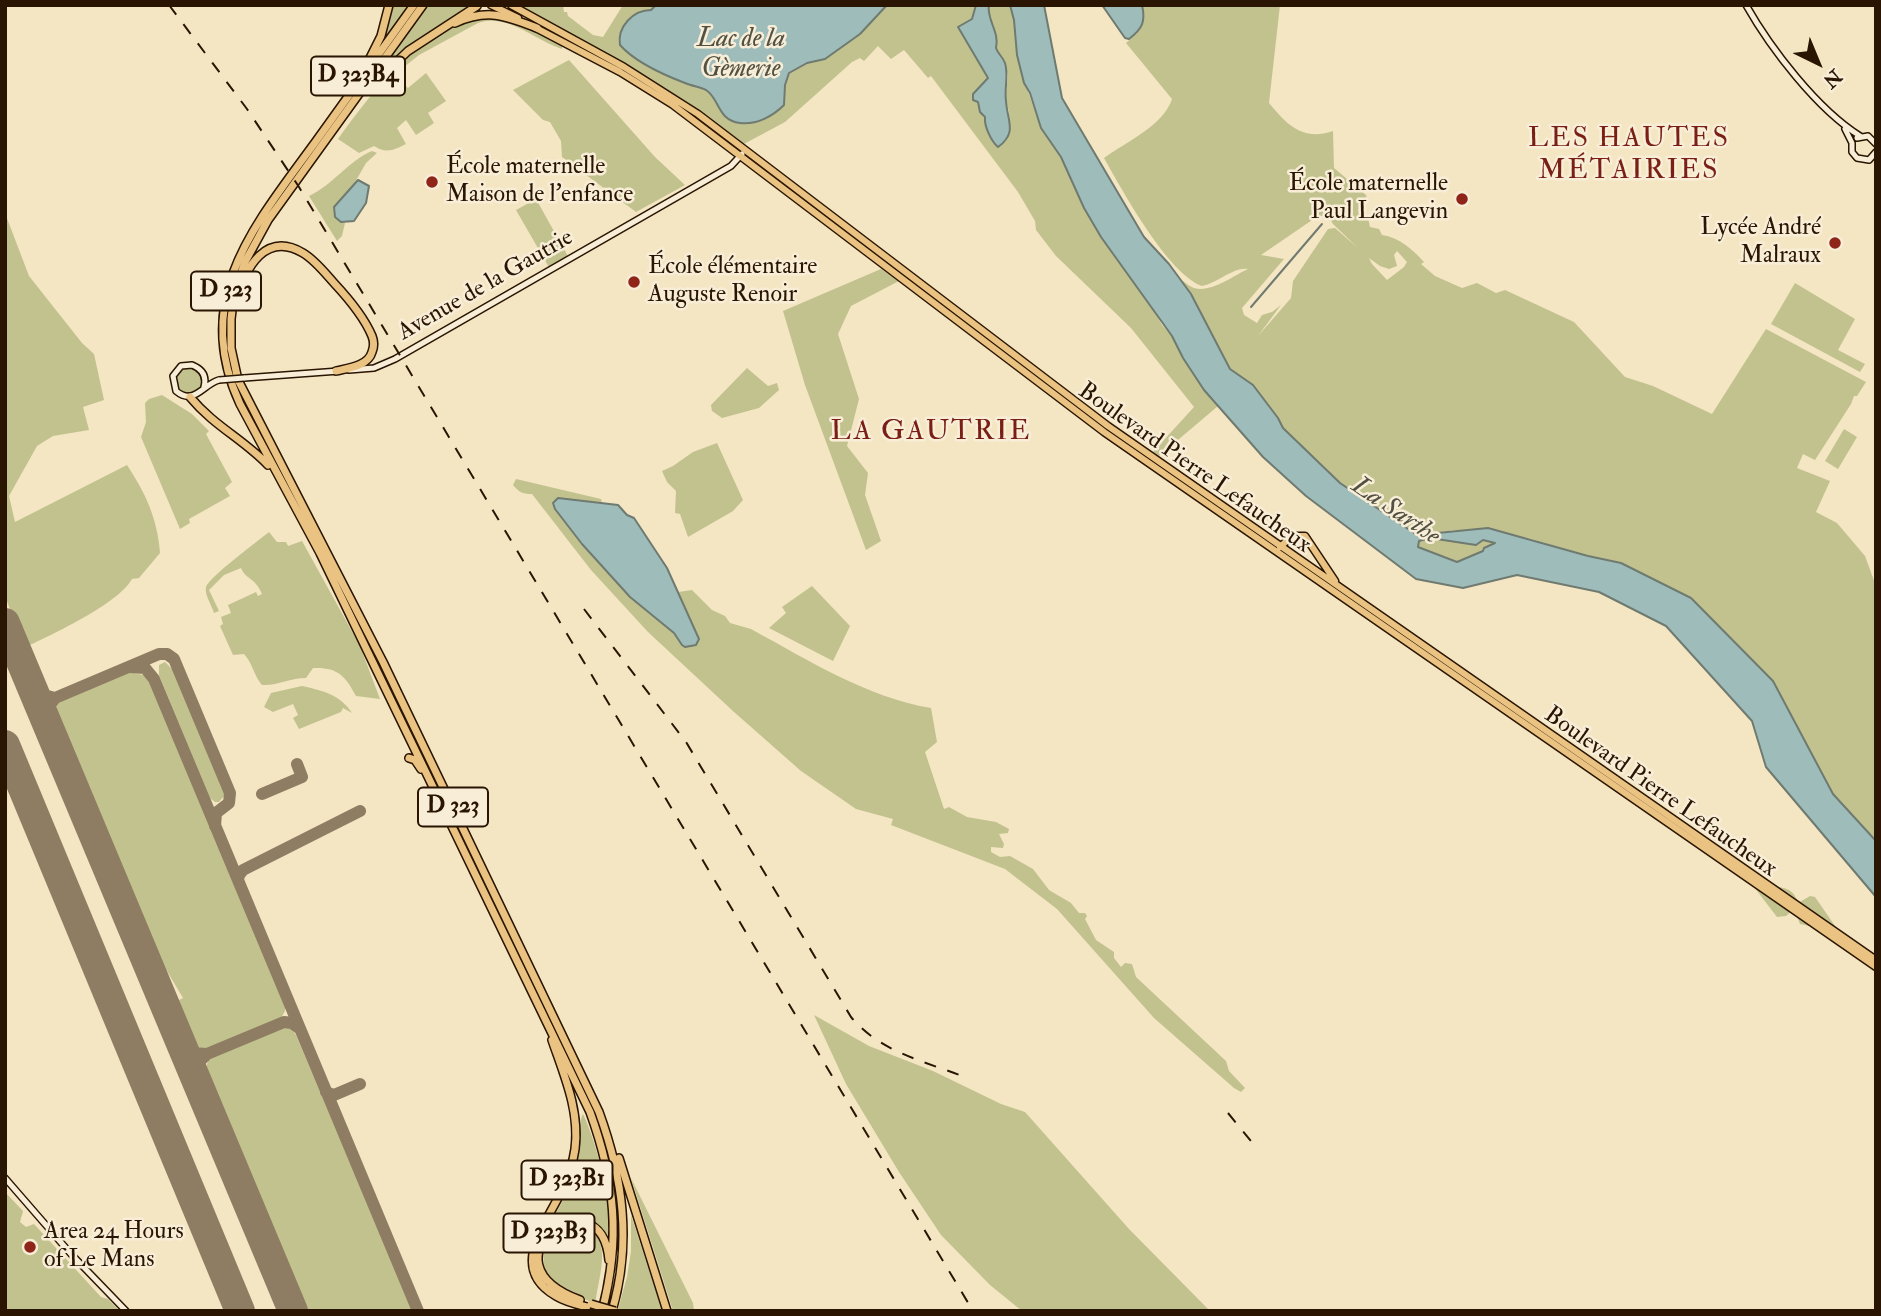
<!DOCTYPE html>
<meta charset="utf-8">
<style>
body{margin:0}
#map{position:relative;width:1881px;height:1316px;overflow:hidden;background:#f4e5c3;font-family:"IM FELL Double Pica",serif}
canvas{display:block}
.frame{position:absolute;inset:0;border:7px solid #291501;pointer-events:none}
.north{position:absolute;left:1783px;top:28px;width:70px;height:70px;-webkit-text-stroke:5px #f8eed8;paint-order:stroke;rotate:137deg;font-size:19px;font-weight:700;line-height:28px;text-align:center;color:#291501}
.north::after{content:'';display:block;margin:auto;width:24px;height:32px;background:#291501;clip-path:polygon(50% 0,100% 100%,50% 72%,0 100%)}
</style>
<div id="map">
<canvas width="1881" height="1316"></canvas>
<div class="frame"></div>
<div class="north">N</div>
</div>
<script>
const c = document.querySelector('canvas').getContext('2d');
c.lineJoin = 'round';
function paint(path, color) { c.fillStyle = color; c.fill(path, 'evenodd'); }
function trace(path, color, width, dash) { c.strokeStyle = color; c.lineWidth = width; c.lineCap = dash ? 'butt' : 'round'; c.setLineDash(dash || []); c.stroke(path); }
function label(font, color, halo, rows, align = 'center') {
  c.font = font + ' "IM FELL Double Pica",serif'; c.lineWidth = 5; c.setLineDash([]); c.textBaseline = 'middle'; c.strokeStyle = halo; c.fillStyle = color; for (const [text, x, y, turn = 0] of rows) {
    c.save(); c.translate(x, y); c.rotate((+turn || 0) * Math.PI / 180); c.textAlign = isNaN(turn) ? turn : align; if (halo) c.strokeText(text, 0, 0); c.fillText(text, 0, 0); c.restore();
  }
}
const green = new Path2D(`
 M390 5H410L381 44H380Z
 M427 5H469L404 52 373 79Z
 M517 5H563L564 12H567L568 16 593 35 603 37 623 5H656L651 10 630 54 677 80 708 91 712 97 785 102V85L788 73 807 63 825 59 860 34 887 5H976L972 19 958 28 988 78 973 94C983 112 987 131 1000 146L1007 140 1010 131 1009 111 1005 100 1008 77 1005 61 996 48 990 15 987 12 989 5H1010L1014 20 1020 69 1041 128 1061 157 1084 208 1101 237 1145 295 1162 325 1172 336 1204 390 1218 406 1159 456 1153 452 1194 407 1131 328 1056 256 1036 230 1035 221 1018 192 931 76 928 78 904 50 891 59 878 46 864 61 860 58 852 62 785 122 742 145 655 82Z
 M1142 5H1280L1269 103C1288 126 1303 141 1333 131L1334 168 1366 195 1367 200 1358 210 1368 218 1370 227 1379 229 1382 235C1399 237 1413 250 1424 262L1421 264 1435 276 1462 288 1477 283 1496 293 1505 290 1574 322 1625 377 1653 386 1712 414 1766 329 1866 382 1857 396H1854L1851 404 1815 460 1803 454 1797 468 1830 481 1816 512 1837 523 1865 556 1876 586V841L1833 794 1773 681 1621 563 1588 556 1528 538 1456 530 1417 535 1340 483 1283 428 1278 418 1253 385 1230 369 1191 294 1180 279C1184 281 1188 286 1194 288 1211 293 1233 276 1248 269 1233 267 1218 283 1202 286 1168 274 1122 190 1104 158 1126 142 1164 125 1172 99L1126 43 1137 33ZM1318 216H1328L1333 224 1358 248 1335 228 1328 229 1293 281 1291 298 1258 336 1281 305 1272 312 1262 315 1257 323 1244 315 1242 308 1284 259 1261 255ZM1397 251 1407 262 1404 267 1387 280 1372 264 1369 258 1380 266 1389 269 1397 266 1394 255Z
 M479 16 506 18 562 45V49C534 40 508 13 478 23L419 55 394 75 408 88 426 73 446 101 428 113 434 123 416 135 406 120 397 128 406 144C394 150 386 154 374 146L359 153 338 139C378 84 413 39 479 16Z
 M569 60 655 157 685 185 636 212 562 157 561 141 550 122 543 120 513 90Z
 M372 151 377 153 366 163 350 191 334 207 341 222 345 223 342 236 337 241 309 196C333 185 348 161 372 151Z
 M536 199 569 258 550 269 516 210Z
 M5 213 29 276 82 343 94 354 104 400 83 407 89 430 53 436 37 446 9 496 15 522 127 465C146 494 157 518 160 553L139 578 132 579C118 604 53 634 26 647L5 597Z
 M881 269 899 281 851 306 838 334 859 399 847 446 868 473 865 495 881 541 866 550 805 385 783 311Z
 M1795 283 1855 319 1838 350 1865 364 1860 372 1771 324Z
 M176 381a13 13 0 1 1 26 0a13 13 0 1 1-26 0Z
 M747 368 768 386 777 383 779 390 759 408 722 418 712 411 711 405Z
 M162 395 192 414 209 431 206 434 232 482 225 488 230 496 189 519 190 523 180 529 141 437 146 422 145 403 149 399Z
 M1844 429 1857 437 1838 469 1825 461Z
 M717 443 743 500 733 511 688 537 680 514 675 513 676 491 667 482 662 471 673 466 693 452Z
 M516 479 601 499 602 503 558 498 555 509 620 587 674 633 685 647 692 645 699 639 678 592 692 590 712 610 725 616 730 623 751 629C808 660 866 697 931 708L937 742 925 752 944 809 949 807 967 817 996 822 1009 829 1008 833 999 834 1004 844 1003 848 991 847V852L1000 857 1010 856 1033 869 1049 890 1071 903 1079 913H1085L1087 916 1085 919 1096 940 1114 952V958L1121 967 1125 963 1132 964 1136 977 1226 1061 1229 1071 1245 1088 1241 1092 1234 1088 1154 1018 1057 909 1005 869 891 825 893 819 856 809 801 771 734 712 648 632 591 570 532 494C522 494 519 492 513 485Z
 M269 532 277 542H286L288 546 302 541 360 646 380 699 356 696C345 675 337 667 313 668L306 678C290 678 277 686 262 685 254 676 253 664 244 654L233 655 220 626 223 624 221 617 231 613 228 605 256 592 258 596 262 594C255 577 246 580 241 568L224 575 209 590 219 611 214 613C212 606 204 594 206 587 209 577 258 541 269 532Z
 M1430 538 1474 545 1483 540 1495 543 1484 548 1483 551 1457 562 1418 548 1419 541Z
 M812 586 850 626 833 661 769 628 786 613 782 607Z
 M165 662 173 670 223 789 225 795 219 802H215L210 798 159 675V665Z
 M130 672 143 675 151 683 285 1003V1011L280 1020 206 1050C187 1047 181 1017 175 1002L183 998 164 966 158 963 54 713 59 702Z
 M302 686C321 690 341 695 352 713L343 708 341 712 299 729 293 718 298 715 293 704 273 712 264 707 271 693Z
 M1744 874 1823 929 1800 924 1794 909 1786 916 1777 917Z
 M1772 886C1786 888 1794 889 1798 903L1810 896 1815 897 1842 936Z
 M814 1015 869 1046 933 1071 1001 1104 1025 1112 1129 1229 1210 1311H1022L990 1285 941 1235 899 1172 846 1084Z
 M281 1027 291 1028 296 1035 413 1311H304L204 1073 209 1058Z
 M583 1114C597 1143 613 1206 608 1237 592 1222 571 1212 549 1225 562 1204 573 1182 578 1158 581 1146 578 1122 583 1114Z
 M631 1178 693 1303 694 1311H673Z
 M5 1192 23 1211 20 1222 26 1227 34 1224 101 1297 108 1299 120 1311H5Z
 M631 1215 662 1311 618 1309 627 1277 631 1251Z
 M572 1226C616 1228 600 1271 596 1299L594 1303C580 1297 564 1293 554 1282 533 1261 546 1233 572 1226Z`);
const water = new Path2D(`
 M656 5H887L860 34 825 59 807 63 789 73 785 85 784 105C773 116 757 125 740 123 717 120 720 99 706 90 700 87 692 86 685 83 664 75 635 62 620 45 617 27 633 10 651 10Z
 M976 5H989C986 19 1000 32 996 48 998 54 1003 57 1005 63 1009 76 1004 88 1006 101 1007 120 1018 133 998 147 991 141 984 126 985 117L980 112 978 102 973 100V94L988 78 958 27 972 19Z
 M1010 5H1044L1062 98 1144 237 1169 264 1191 294 1230 369 1253 385 1278 418 1283 428 1340 483 1417 535 1488 528 1588 556 1621 563 1691 598 1773 681 1833 794 1876 841V897L1766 767 1752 721 1666 626 1599 592 1517 575 1463 588 1416 579 1306 496 1263 457 1204 390 1183 358 1172 336 1101 237 1084 208 1061 157 1041 128 1030 93 1024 83 1017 55 1014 20ZM1430 538 1476 545 1483 540 1495 543 1484 548 1483 551 1457 562 1418 547 1419 541Z
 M1102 5H1142C1146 22 1142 29 1129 39L1125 38Z
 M358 180 369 186 366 203 354 221 341 222 335 217 334 207Z
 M558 498 618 505 627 515 634 518 667 568 699 639 696 645 685 647 682 645 674 633 630 597 582 544 555 509 553 503Z`);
const stream = new Path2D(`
 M1251 307 1322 224`);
const taxiway = new Path2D(`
 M130 667 145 668 154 679 418 1311
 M31 685 40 694 55 698 159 654H167L174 659 230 793 229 803 216 813 215 826
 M47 723 46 711 55 698
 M262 794 302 777 297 764
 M238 880 239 875 243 870 360 811
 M181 1042 191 1053 207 1054
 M196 1078 198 1063 207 1054 284 1022 292 1023 299 1028
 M326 1092 334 1095 360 1084`);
const runway = new Path2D(`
 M5 623 293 1311
 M5 745 240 1311`);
const secondary = new Path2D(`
 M1746 5C1771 49 1817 109 1860 136
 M1845 129 1852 143V152L1857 158 1869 160 1876 152
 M1857 138 1868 136 1876 144
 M349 370 374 368 395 359 731 166 742 154
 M244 378 339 371
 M204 387C207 376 202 369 192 365L181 366 173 376 176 391C194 406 202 385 219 380
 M5 1178 71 1254 126 1311`);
const primary = new Path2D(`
 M491 5 518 18
 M511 5 624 67 698 114 1108 426 1876 960
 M534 27 620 72 673 105 1104 432 1876 967
 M1280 547 1292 536H1305L1335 581`);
const highway = new Path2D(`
 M414 5C381 51 347 98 314 144 254 226 191 299 240 404L320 553 590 1112C615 1181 621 1239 602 1311
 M423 5 268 220 245 262 234 294 231 319V348L238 380 383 662 599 1112C623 1178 632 1243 612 1311
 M455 23C488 8 506 16 537 28
 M369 60 381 36 389 5
 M367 90 408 51 477 6
 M238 299C245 267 266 231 303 253 315 260 325 273 334 283 348 298 364 317 372 336 374 341 374 347 372 352 368 366 349 368 336 371
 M190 397C214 426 243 439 268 465
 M409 758 415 760 421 769
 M552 1040C564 1075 580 1111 575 1149 573 1164 567 1180 560 1194 544 1227 509 1269 556 1296 569 1304 586 1306 601 1311
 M619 1158 667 1311
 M580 1300C474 1261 601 1171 609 1260`);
const rail = new Path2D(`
 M169 5 247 109 299 187 973 1311
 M584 609 686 742 851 1017C881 1053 925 1061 967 1078
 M1228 1113 1255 1146`);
const secondaryBridge = new Path2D(`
 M219 380 244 378`);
const highwayBridge = new Path2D(`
 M591 1304 615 1311`);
const markers = [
 [432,182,7,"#8f2418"],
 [1462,199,7,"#8f2418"],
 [1835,243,7,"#8f2418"],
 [634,282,7,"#8f2418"],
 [30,1247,7,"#8f2418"]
];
const shields = [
 [358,76,94],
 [226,291,70],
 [453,807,70],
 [567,1180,91],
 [549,1233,91]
];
const shieldNames = [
 ["D 323B4",358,76],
 ["D 323",226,291],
 ["D 323",453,807],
 ["D 323B1",567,1180],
 ["D 323B3",549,1233]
];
const poiNames = [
 ["École maternelle",446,168],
 ["Maison de l'enfance",446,196],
 ["École maternelle",1448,185,"right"],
 ["Paul Langevin",1448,213,"right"],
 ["Lycée André",1821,229,"right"],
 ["Malraux",1821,257,"right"],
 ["École élémentaire",648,268],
 ["Auguste Renoir",648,296],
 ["Area 24 Hours",44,1233],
 ["of Le Mans",44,1261]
];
const streetNames = [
 ["Avenue de la Gautrie",486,286,-30],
 ["Boulevard Pierre Lefaucheux",1194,469,35],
 ["Boulevard Pierre Lefaucheux",1660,793,35]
];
const waterNames = [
 ["Lac de la",741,40],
 ["Gèmerie",741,70],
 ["La Sarthe",1395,512,34]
];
const quarterNames = [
 ["LES HAUTES",1629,140],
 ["MÉTAIRIES",1629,172],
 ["LA GAUTRIE",931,433]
];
paint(green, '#c2c28f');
paint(water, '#9ebdba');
trace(water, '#6f7a70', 2);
trace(stream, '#6f7a70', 2);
trace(taxiway, '#8e7d62', 12);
trace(runway, '#8e7d62', 30);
trace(secondary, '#291501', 8);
trace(primary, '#291501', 9);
trace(highway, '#291501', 10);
trace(secondary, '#f8eed8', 5);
trace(primary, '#eac282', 6);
trace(highway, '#eac282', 7);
trace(rail, '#291501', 2, [12, 12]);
trace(secondaryBridge, '#291501', 8, []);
trace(highwayBridge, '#291501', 10, []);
trace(secondaryBridge, '#f8eed8', 5);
trace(highwayBridge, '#eac282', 7);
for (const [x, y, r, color] of markers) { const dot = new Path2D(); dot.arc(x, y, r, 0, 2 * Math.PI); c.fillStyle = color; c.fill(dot); trace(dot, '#f8eed8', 2.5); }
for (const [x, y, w] of shields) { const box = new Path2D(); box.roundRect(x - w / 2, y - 19.5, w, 39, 5); c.fillStyle = '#f8eed8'; c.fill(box); trace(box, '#291501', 2); }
label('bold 23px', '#291501', null, shieldNames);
label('24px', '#291501', '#f8eed8', poiNames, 'left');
label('24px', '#291501', '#f8eed8', streetNames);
label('italic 26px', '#525042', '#f8eed8', waterNames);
c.letterSpacing = '2px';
label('28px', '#7a1f14', '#f8eed8', quarterNames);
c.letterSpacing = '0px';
</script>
